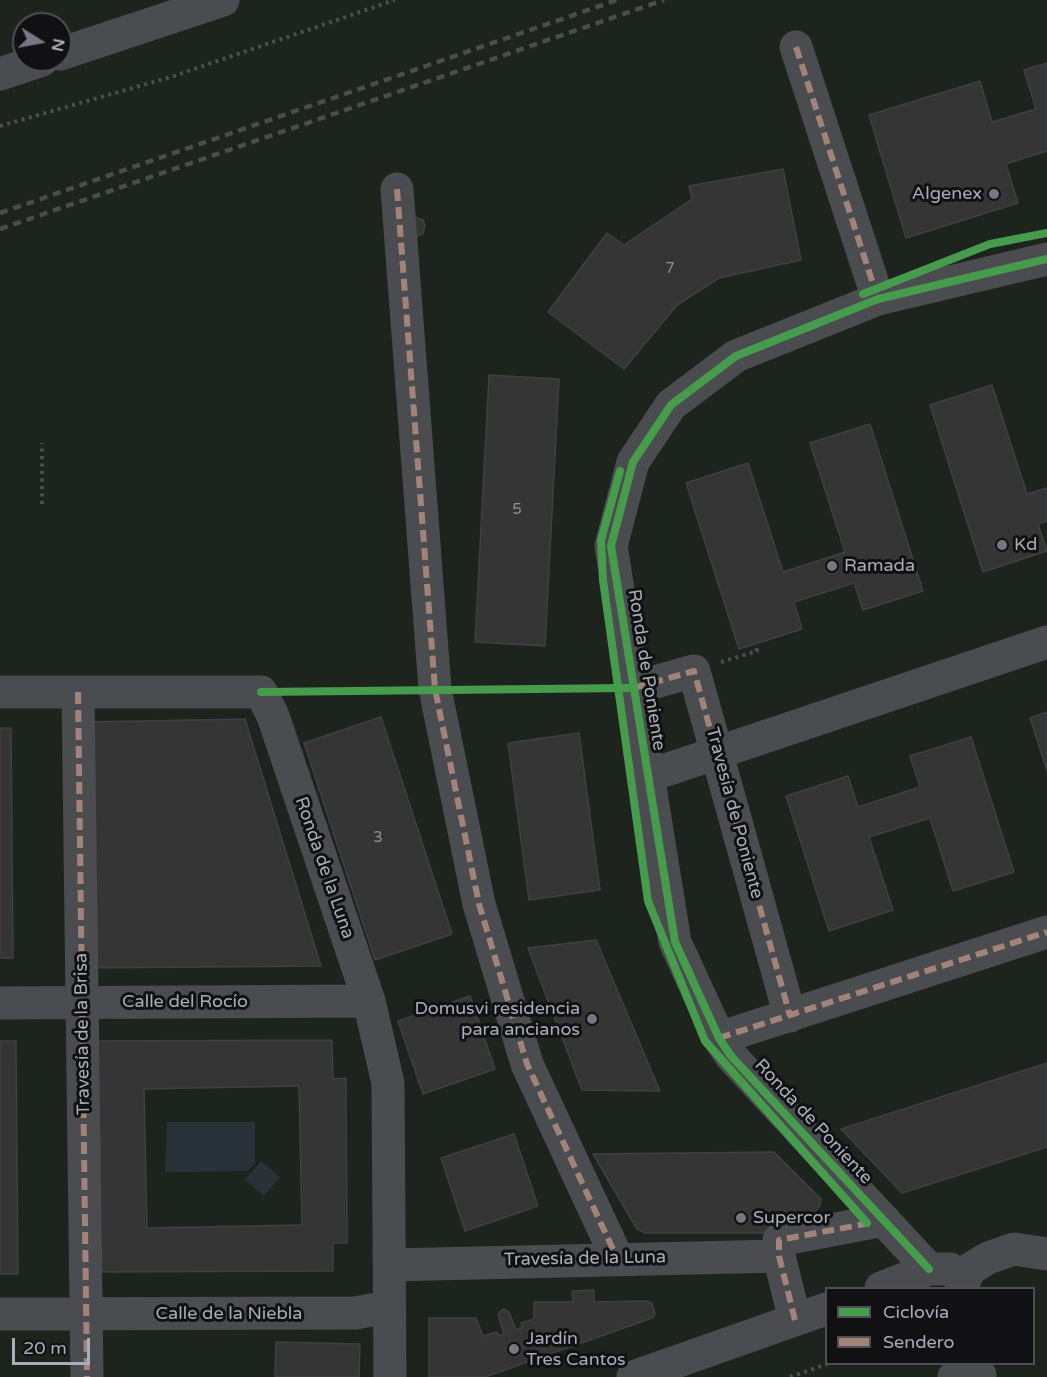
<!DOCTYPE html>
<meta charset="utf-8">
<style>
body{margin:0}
#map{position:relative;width:1047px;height:1377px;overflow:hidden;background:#171717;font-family:"Varela Round",sans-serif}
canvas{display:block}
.legend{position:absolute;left:825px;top:1287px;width:210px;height:78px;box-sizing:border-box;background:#111113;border:2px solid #4d4f55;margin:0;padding:8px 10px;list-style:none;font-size:18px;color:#a8adb8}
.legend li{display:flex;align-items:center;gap:12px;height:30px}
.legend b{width:30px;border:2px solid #4d4f55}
.north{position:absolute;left:12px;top:12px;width:60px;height:60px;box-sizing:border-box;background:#111113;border:2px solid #4d4f55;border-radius:50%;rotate:101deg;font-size:16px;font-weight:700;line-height:24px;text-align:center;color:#a8adb8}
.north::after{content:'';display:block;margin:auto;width:21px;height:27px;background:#757880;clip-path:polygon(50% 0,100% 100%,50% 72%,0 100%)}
.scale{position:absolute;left:12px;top:1338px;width:78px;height:27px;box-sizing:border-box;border:3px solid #a8adb8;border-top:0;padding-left:8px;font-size:18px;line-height:21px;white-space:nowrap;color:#a8adb8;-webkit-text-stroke:4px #111113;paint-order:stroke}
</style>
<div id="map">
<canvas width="1047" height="1377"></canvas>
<ul class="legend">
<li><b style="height:8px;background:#469c4c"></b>Ciclovía</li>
<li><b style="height:8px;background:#a18479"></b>Sendero</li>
</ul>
<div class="north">N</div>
<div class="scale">20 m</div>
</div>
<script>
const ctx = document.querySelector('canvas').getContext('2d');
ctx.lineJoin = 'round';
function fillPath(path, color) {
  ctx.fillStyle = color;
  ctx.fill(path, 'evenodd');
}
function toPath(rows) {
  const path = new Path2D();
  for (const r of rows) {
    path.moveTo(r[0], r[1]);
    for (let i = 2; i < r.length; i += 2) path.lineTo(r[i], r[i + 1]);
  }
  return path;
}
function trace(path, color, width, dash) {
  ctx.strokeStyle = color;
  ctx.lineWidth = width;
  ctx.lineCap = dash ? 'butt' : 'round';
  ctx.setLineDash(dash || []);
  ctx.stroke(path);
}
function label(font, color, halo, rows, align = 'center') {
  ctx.font = font + ' "Varela Round",sans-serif';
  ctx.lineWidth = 6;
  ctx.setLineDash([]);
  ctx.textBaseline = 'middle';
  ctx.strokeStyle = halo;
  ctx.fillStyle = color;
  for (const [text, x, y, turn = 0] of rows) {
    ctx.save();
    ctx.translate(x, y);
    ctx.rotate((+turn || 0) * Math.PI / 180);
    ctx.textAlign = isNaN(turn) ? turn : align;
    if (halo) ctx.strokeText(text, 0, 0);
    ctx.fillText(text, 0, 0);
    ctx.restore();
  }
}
fillPath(toPath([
 [0,0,1047,0,1047,1377,0,1377],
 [24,24,60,24,60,60,24,60],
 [826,1288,1034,1288,1034,1364,826,1364]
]), '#1d241e');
fillPath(toPath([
 [167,1122,255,1122,255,1164,247,1171,165,1172],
 [261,1161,280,1177,264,1196,245,1180]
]), '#2a3239');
const building = toPath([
 [1047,63,1047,151,1006,164,1018,203,906,238,869,115,980,81,992,122,1036,109,1024,70,1047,63],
 [783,169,801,260,719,278,677,305,624,369,548,312,607,233,624,245,692,199,689,186,783,169],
 [413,216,423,220,425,226,423,233,414,238,413,216],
 [489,375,559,379,545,646,475,642,489,375],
 [992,385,1027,494,1047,488,1047,521,1038,524,1047,551,983,572,930,405,992,385],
 [870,424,923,591,863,610,854,583,794,602,802,629,739,649,686,483,748,463,783,572,845,552,810,443,870,424],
 [1047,712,1047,771,1030,718,1047,712],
 [381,717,452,934,375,960,304,743,381,717],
 [245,719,321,966,88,968,86,722,245,719],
 [0,728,11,728,13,958,0,958,0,728],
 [579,733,600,890,529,900,508,743,579,733],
 [971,737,1014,872,953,891,930,818,869,837,893,910,829,931,786,796,848,776,858,807,920,787,910,756,971,737],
 [596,940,660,1091,582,1090,528,948,596,940],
 [470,996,495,1069,423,1094,398,1021,470,996],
 [332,1040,333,1079,346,1078,347,1243,333,1243,333,1271,96,1272,95,1041,332,1040],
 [299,1086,302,1225,147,1228,144,1089,299,1086],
 [0,1041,16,1041,18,1274,0,1274,0,1041],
 [1047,1063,1047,1147,902,1193,841,1129,1047,1063],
 [514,1134,538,1206,465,1231,441,1158,514,1134],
 [774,1152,821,1199,820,1205,810,1219,773,1233,645,1233,637,1229,593,1154,774,1152],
 [594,1290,594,1302,646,1301,652,1303,655,1314,652,1318,485,1377,429,1377,429,1318,476,1318,483,1336,497,1332,499,1336,504,1334,498,1314,503,1309,509,1312,516,1330,522,1328,521,1323,534,1319,534,1302,573,1302,572,1291,594,1290],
 [276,1342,360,1344,359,1377,275,1377,276,1342]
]);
fillPath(building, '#353536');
trace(building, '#3f4043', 1.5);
trace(toPath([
 [0,126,171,77,395,0],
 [42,504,42,443],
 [721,662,757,651,755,644],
 [790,1377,827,1364]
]), '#4d4e52', 4, [3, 4.5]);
trace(toPath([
 [796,47,878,299],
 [60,54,223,0],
 [0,74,42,60],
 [397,189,435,689,479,904,527,1064,617,1258],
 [634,688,694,671,790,1016],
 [0,692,261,692,273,716,369,1001,388,1083,390,1377],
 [78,692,87,1377],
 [648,776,1047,642],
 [0,1003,369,1001],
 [719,1038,1047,932],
 [390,1265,779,1256],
 [929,1269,731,1056,719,1038,675,942,611,546,633,462,671,405,736,356,878,299,1047,259],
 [881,1288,929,1269,950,1269],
 [961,1288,970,1269,988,1258,1014,1249,1047,1254],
 [0,1314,355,1313,388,1307],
 [795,1320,779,1256,779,1240,884,1220],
 [633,1377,826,1309],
 [954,1377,980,1375]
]), '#4b4c50', 33);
trace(toPath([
 [0,213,617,0],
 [0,229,664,0]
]), '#4b4c4f', 4.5, [8, 6]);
trace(toPath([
 [796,47,876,293],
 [397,189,435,689,479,904,527,1064,617,1258],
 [634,688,694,671,790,1016],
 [78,692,87,1377],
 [719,1038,1047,932],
 [795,1320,779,1256,779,1240,870,1223]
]), '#a18479', 6, [12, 6]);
trace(toPath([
 [863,294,990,244,1047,233],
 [620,471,601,540,603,580,648,901,705,1041,867,1223],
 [261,692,627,688],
 [929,1269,731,1056,719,1038,675,942,611,546,633,462,671,405,736,356,878,299,1047,259]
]), '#469c4c', 8);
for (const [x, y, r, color] of [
 [994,194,6,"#757880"],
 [1002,545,6,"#757880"],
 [832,566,6,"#757880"],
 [592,1019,6,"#757880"],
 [741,1218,6,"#757880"],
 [514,1349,6,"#757880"]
]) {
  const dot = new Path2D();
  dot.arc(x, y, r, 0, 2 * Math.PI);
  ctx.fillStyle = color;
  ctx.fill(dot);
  trace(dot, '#111113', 2);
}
label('15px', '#8b8f98', null, [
 ["7",670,269],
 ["5",517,510],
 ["3",378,838]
]);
label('18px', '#a8adb8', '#111113', [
 ["Algenex",982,194,"right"],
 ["Kd",1014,545],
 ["Ramada",844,566],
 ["Domusvi residencia",580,1009,"right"],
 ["para ancianos",580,1030,"right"],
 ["Supercor",753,1218],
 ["Jardín",526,1339],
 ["Tres Cantos",526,1360]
], 'left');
label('18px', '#a8adb8', '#111113', [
 ["Ronda de Poniente",646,670,81],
 ["Travesía de Poniente",734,813,75],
 ["Ronda de la Luna",324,868,71],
 ["Calle del Rocío",185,1002],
 ["Travesía de la Brisa",83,1034,-91],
 ["Ronda de Poniente",813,1122,47],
 ["Travesía de la Luna",585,1259,-1],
 ["Calle de la Niebla",229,1314]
]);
</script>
